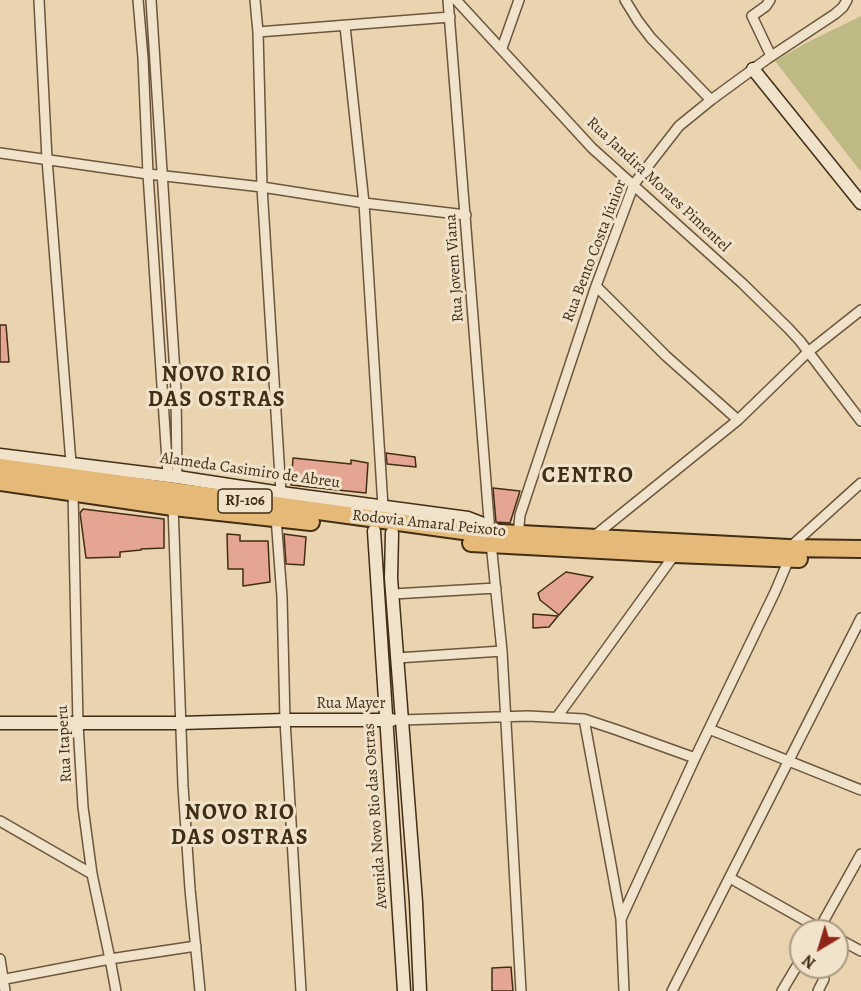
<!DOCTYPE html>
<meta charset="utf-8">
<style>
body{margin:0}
#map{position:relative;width:861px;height:991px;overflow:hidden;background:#ead3af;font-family:Alegreya,serif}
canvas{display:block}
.north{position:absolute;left:789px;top:919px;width:60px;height:60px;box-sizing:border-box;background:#f1e2cb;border:2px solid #ab9a82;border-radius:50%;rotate:218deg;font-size:16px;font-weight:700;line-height:24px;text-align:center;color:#422d15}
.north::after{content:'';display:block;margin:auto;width:21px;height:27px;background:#8f2418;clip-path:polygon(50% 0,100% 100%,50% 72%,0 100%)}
</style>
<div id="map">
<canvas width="861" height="991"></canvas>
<div class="north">N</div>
</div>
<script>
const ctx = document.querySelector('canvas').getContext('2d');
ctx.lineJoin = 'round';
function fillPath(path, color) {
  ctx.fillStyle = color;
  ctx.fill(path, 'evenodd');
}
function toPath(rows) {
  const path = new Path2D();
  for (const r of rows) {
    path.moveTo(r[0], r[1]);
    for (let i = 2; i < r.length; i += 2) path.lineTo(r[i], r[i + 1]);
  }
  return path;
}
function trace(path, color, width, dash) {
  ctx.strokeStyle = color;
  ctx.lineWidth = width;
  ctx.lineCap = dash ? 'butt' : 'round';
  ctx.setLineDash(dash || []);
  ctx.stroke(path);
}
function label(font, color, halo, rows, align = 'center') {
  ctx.font = font + ' Alegreya,serif';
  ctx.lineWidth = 6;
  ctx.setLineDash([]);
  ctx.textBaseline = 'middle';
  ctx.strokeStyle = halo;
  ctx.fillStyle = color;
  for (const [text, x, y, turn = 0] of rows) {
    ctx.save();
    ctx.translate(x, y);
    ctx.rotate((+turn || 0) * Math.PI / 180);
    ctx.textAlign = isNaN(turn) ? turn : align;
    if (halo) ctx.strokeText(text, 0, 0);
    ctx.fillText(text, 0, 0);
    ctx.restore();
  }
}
fillPath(toPath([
 [861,16,861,172,775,61,806,43]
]), '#bfba85');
const building = toPath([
 [0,325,6,325,9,362,0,362,0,325],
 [386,453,415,457,416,467,387,464,386,453],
 [293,458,351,464,351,460,368,463,366,493,291,485,293,458],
 [493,488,520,491,510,523,496,522,493,488],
 [83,509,164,519,164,548,141,549,141,550,120,552,120,557,86,558,80,513,83,509],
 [227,534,240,535,240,541,268,541,270,582,243,586,243,569,228,569,227,534],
 [284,534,306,537,304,565,286,564,284,534],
 [566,572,593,577,559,615,540,600,538,593,566,572],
 [533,614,558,616,549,627,533,628,533,614],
 [511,967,513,991,492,991,492,968,511,967]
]);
fillPath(building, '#e4a692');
trace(building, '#422d15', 1.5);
const street = toPath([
 [39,0,47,159,71,463],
 [138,0,143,58,148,174,168,476],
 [151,0,176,389,177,477],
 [255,0,258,32,262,187,281,493],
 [448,0,490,533,502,651,521,991],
 [456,0,592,148,742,283,788,328,800,341,861,421],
 [625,0,638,21,651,38,711,100],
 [770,0,766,6,752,16,771,56],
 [345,26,364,203,383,507],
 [258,32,450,17],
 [502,48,519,0],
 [0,153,148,174,262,187,364,203,466,215],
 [596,286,666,356,738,420],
 [73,492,78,724,83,807,92,874,110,959,116,991],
 [173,505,183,786,190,889,200,991],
 [276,517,282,597,285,720,301,991],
 [521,535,519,525,520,515,596,286,634,184,679,126,711,100,767,59,835,14,843,7,847,0],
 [593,537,738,420,808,352,861,310],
 [393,594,496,588],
 [397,658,502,651],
 [557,717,675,554],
 [584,719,621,919,624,991],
 [401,720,528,716,584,719,617,730,695,758],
 [709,729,861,790],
 [0,821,92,874],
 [730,878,824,931],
 [621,919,695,758,775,592,789,559,789,548,861,483],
 [818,931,861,854],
 [837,938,861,951],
 [0,959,5,991],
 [0,980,110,959,196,946],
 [672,991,861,618],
 [782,991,801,959],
 [818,991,824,979]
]);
const secondary = toPath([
 [753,69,861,203],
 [0,455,177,477,281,493,468,518,481,523,490,533],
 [374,531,404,991],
 [392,533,391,578,416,902,420,991],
 [0,723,180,723,285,720,392,720]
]);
const highway = toPath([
 [0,467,463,531,789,548,861,549],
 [0,482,173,507,311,522],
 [471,543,675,554,799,559]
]);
trace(street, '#6c563c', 12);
trace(secondary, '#422d15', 15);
trace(highway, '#422d15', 20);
trace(street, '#f1e2cb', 9);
trace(secondary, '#f1e2cb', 12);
trace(highway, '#e5ba78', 16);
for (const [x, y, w] of [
 [245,501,54]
]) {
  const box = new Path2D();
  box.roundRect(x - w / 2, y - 12, w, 24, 4.5);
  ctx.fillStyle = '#f1e2cb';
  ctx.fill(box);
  trace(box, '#422d15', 1.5);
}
label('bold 15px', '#422d15', null, [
 ["RJ-106",245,501]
]);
label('16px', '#422d15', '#f1e2cb', [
 ["Rua Jandira Moraes Pimentel",658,185,43],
 ["Rua Bento Costa Júnior",595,251,-69],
 ["Rua Jovem Viana",455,268,-94],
 ["Alameda Casimiro de Abreu",250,471,8],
 ["Rodovia Amaral Peixoto",429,524,6],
 ["Rua Mayer",351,704],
 ["Rua Itaperu",65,744,-93],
 ["Avenida Novo Rio das Ostras",376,816,-94]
]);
ctx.letterSpacing = '1.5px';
label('bold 22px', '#422d15', '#f1e2cb', [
 ["NOVO RIO",217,376],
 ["DAS OSTRAS",217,401],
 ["CENTRO",588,477],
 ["NOVO RIO",240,814],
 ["DAS OSTRAS",240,839]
]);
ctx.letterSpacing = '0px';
</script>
